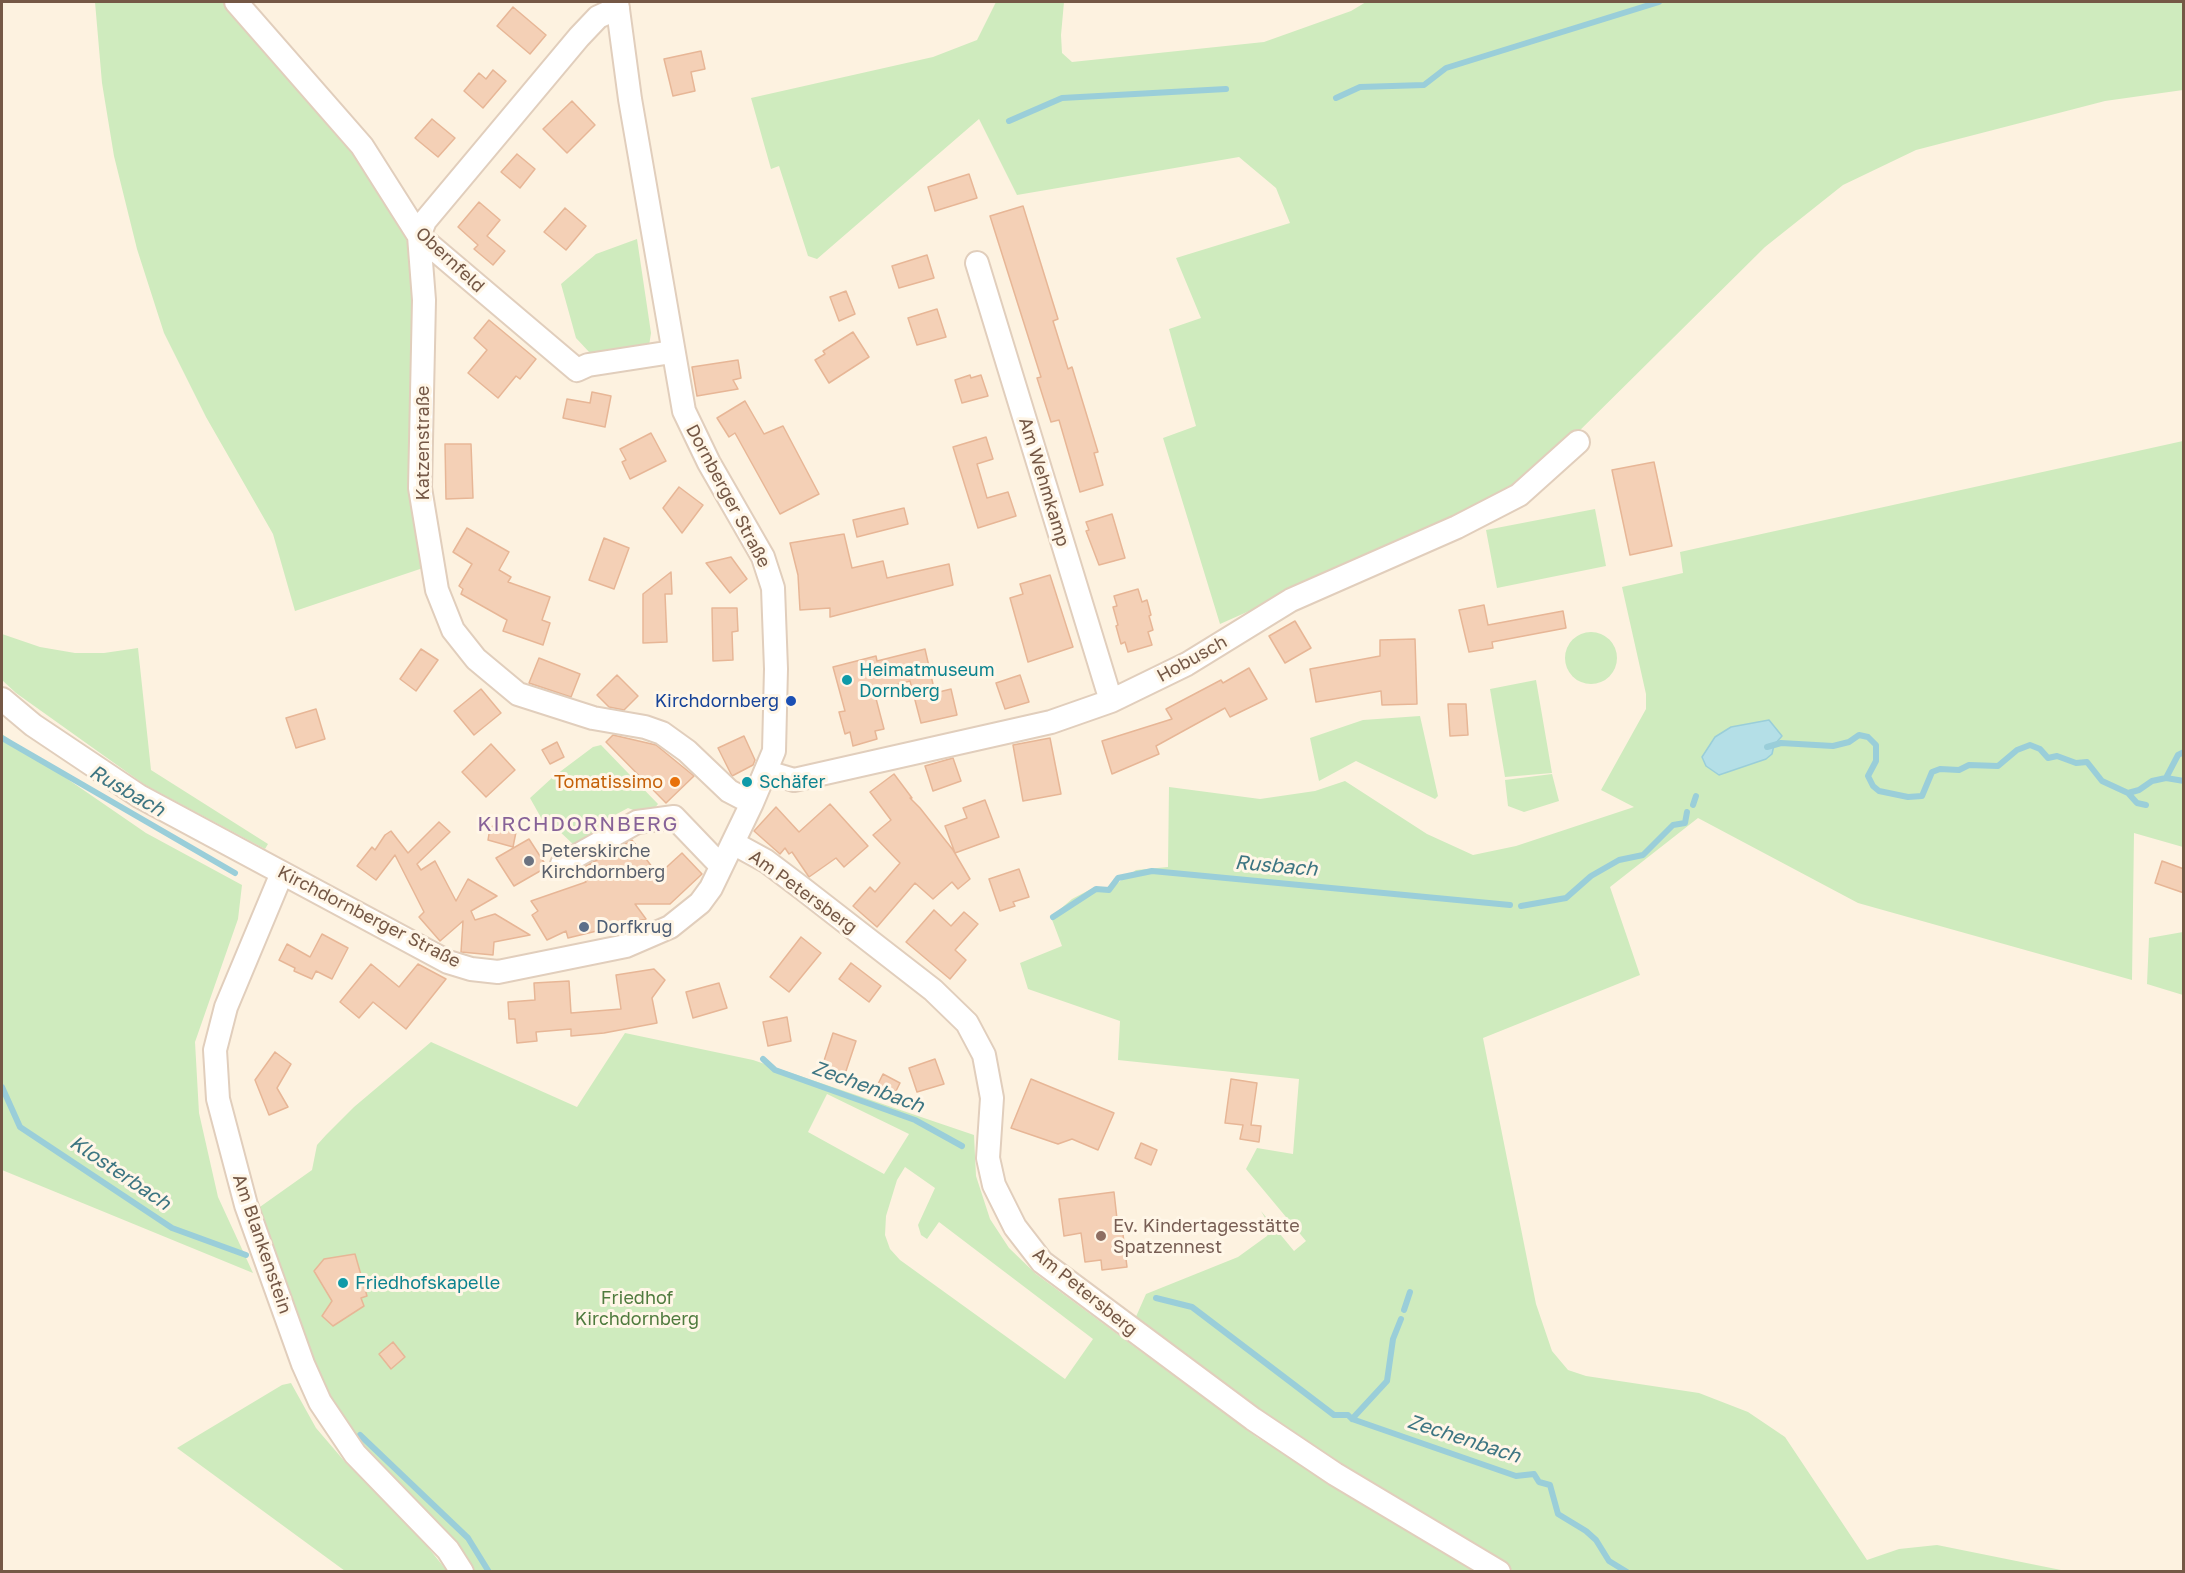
<!DOCTYPE html>
<meta charset="utf-8">
<style>
body{margin:0}
#map{position:relative;width:2185px;height:1573px;overflow:hidden;background:#fdf2e0;font-family:"Golos Text",sans-serif}
canvas{display:block}
.frame{position:absolute;inset:0;border:3px solid #755846;pointer-events:none}
</style>
<div id="map">
<canvas width="2185" height="1573"></canvas>
<div class="frame"></div>
</div>
<script>
const ctx = document.querySelector('canvas').getContext('2d');
ctx.lineJoin = 'round';
function fillPath(path, color) {
  ctx.fillStyle = color;
  ctx.fill(path, 'evenodd');
}
function toPath(rows) {
  const path = new Path2D();
  for (const r of rows) {
    if (r.length === 3) {
      path.moveTo(r[0] + r[2], r[1]);
      path.arc(r[0], r[1], r[2], 0, 2 * Math.PI);
      continue;
    }
    path.moveTo(r[0], r[1]);
    for (let i = 2; i < r.length; i += 2) path.lineTo(r[i], r[i + 1]);
  }
  return path;
}
function trace(path, color, width, dash) {
  ctx.strokeStyle = color;
  ctx.lineWidth = width;
  ctx.lineCap = dash ? 'butt' : 'round';
  ctx.setLineDash(dash || []);
  ctx.stroke(path);
}
function label(font, color, halo, rows, align = 'center') {
  ctx.font = font + ' "Golos Text",sans-serif';
  ctx.lineWidth = 6;
  ctx.setLineDash([]);
  ctx.textBaseline = 'middle';
  ctx.strokeStyle = halo;
  ctx.fillStyle = color;
  for (const [text, x, y, turn = 0] of rows) {
    ctx.save();
    ctx.translate(x, y);
    ctx.rotate((+turn || 0) * Math.PI / 180);
    ctx.textAlign = isNaN(turn) ? turn : align;
    if (halo) ctx.strokeText(text, 0, 0);
    ctx.fillText(text, 0, 0);
    ctx.restore();
  }
}
fillPath(toPath([
 [95,2,225,2,347,137,405,233,412,262,423,568,295,611,273,534,206,417,164,333,137,249,114,156,102,83],
 [996,2,1064,2,1061,35,1062,53,1072,62,1264,42,1351,11,1366,2,2183,2,2183,90,2105,101,1916,150,1843,185,1765,247,1563,447,1517,487,1389,549,1220,624,1163,438,1196,426,1169,329,1201,318,1176,258,1290,223,1276,188,1239,157,1017,195,979,119,817,259,808,256,779,166,771,169,751,98,933,57,977,40],
 [637,239,651,333,649,346,590,353,576,338,561,284,596,254],
 [2183,441,2183,847,2134,833,2132,980,1858,903,1698,818,1610,887,1640,975,1483,1038,1536,1304,1552,1351,1568,1370,1586,1376,1699,1393,1748,1412,1785,1437,1867,1560,1899,1549,1937,1545,2066,1571,1514,1571,1250,1408,1135,1319,1146,1294,1238,1257,1267,1236,1271,1228,1261,1211,1294,1251,1306,1241,1246,1169,1257,1148,1293,1154,1299,1079,1118,1060,1120,1021,1028,989,1020,963,1062,946,1051,917,1072,899,1093,888,1106,891,1136,870,1168,867,1169,787,1260,799,1315,791,1345,781,1427,834,1473,855,1516,846,1634,807,1601,790,1646,709,1646,694,1622,587,1683,573,1680,552],
 [1595,509,1606,566,1497,588,1486,530],
 [1591,658,26],
 [2,634,40,647,75,653,104,653,138,648,151,770,268,844,265,849,145,785,16,693,2,680],
 [1536,680,1552,773,1505,777,1490,689],
 [1420,716,1438,796,1435,799,1356,761,1319,781,1310,738,1363,720],
 [2,734,146,833,242,885,238,919,195,1042,199,1113,218,1197,253,1273,2,1170],
 [601,745,658,804,653,810,641,813,628,808,600,823,599,833,575,846,556,828,549,832,530,798,553,777,593,747],
 [1552,774,1559,801,1524,812,1508,806,1505,780],
 [2183,932,2183,995,2147,984,2149,938],
 [625,1033,753,1060,974,1135,976,1176,990,1219,1009,1248,1036,1274,1258,1438,1478,1571,471,1571,366,1452,319,1384,257,1209,312,1170,317,1145,326,1135,354,1107,431,1042,577,1107],
 [827,1094,909,1134,884,1174,808,1132],
 [905,1167,935,1188,918,1225,921,1235,927,1239,939,1222,1093,1339,1065,1379,900,1260,890,1249,885,1235,886,1216,897,1180],
 [291,1383,316,1428,346,1463,419,1536,447,1571,345,1571,177,1448,282,1385]
]), '#cfebbe');
const water = toPath([
 [1769,720,1782,736,1774,745,1772,754,1766,759,1719,775,1706,766,1702,757,1715,737,1731,727,1769,720]
]);
fillPath(water, '#b4dfe7');
trace(water, '#9aced9', 1.5);
trace(toPath([
 [1336,98,1360,87,1424,85,1446,68,1659,2],
 [1009,121,1062,98,1226,89],
 [2,738,235,873],
 [1767,747,1781,743,1833,746,1849,742,1859,735,1868,737,1876,745,1876,761,1868,776,1873,786,1879,791,1908,797,1922,796,1932,772,1940,769,1959,770,1969,765,1998,766,2017,750,2030,745,2040,749,2048,758,2057,756,2076,763,2087,762,2102,781,2128,793,2139,790,2152,781,2166,778,2184,781],
 [2166,778,2178,755,2184,752],
 [2128,793,2137,803,2146,805],
 [1693,805,1696,796],
 [1521,906,1566,898,1591,876,1619,860,1643,855,1673,825,1685,823,1687,812],
 [1053,917,1096,889,1109,890,1118,878,1152,871,1510,905],
 [763,1059,775,1070,915,1120,962,1146],
 [2,1087,20,1127,172,1228,246,1255],
 [1156,1298,1192,1307,1334,1415,1348,1415,1352,1419,1516,1476,1534,1474,1539,1482,1550,1485,1558,1514,1586,1531,1596,1540,1609,1561,1627,1572],
 [1404,1310,1410,1292],
 [1352,1419,1387,1381,1393,1339,1401,1319],
 [360,1435,468,1538,489,1572]
]), '#9aced9', 6);
const building = toPath([
 [513,7,546,35,530,54,497,26,513,7],
 [701,51,705,69,691,72,695,91,673,96,664,59,701,51],
 [493,70,506,81,483,108,464,91,479,73,486,79,493,70],
 [572,101,595,125,567,153,543,129,572,101],
 [432,119,455,138,438,157,415,138,432,119],
 [517,154,535,169,520,188,501,172,517,154],
 [969,174,977,198,935,211,928,187,969,174],
 [479,202,500,220,487,236,505,251,493,265,474,249,478,245,458,227,479,202],
 [1023,206,1058,319,1053,321,1068,369,1072,367,1098,452,1094,453,1103,485,1080,492,1059,420,1051,422,1037,378,1041,377,990,216,1023,206],
 [565,208,586,226,566,250,544,232,565,208],
 [927,255,934,278,899,288,892,266,927,255],
 [846,291,855,314,839,321,830,297,846,291],
 [937,309,946,337,917,345,908,318,937,309],
 [489,320,536,359,520,379,516,376,498,398,468,373,487,350,474,338,489,320],
 [853,332,869,357,829,383,815,360,825,354,823,351,853,332],
 [738,360,741,378,733,380,738,389,697,396,692,367,738,360],
 [970,375,971,378,981,375,988,396,962,403,955,380,970,375],
 [592,392,611,396,605,427,563,418,567,399,590,403,592,392],
 [745,401,764,434,783,426,819,494,780,514,735,433,729,437,717,418,745,401],
 [651,433,666,461,630,479,622,462,626,460,620,449,651,433],
 [986,437,993,459,977,464,987,498,1008,492,1016,516,978,528,953,447,986,437],
 [445,444,471,444,473,498,446,499,445,444],
 [1654,462,1672,546,1630,555,1612,470,1654,462],
 [679,487,703,505,682,533,663,508,679,487],
 [904,508,908,524,857,537,853,520,904,508],
 [1112,514,1125,558,1099,565,1086,531,1089,530,1086,522,1112,514],
 [467,528,509,552,499,570,511,577,508,582,550,597,542,620,550,623,543,645,503,631,507,620,461,594,463,589,459,586,472,564,453,552,467,528],
 [844,534,852,568,883,561,887,578,949,564,953,585,830,617,830,608,800,610,798,575,790,543,844,534],
 [604,538,629,548,614,589,589,580,604,538],
 [731,557,747,579,730,593,706,563,731,557],
 [671,572,672,594,665,594,667,642,643,643,643,594,671,572],
 [1050,575,1073,647,1028,662,1010,598,1023,594,1020,584,1050,575],
 [1138,589,1142,602,1147,600,1151,615,1149,616,1153,630,1148,632,1152,645,1128,652,1125,642,1121,644,1116,626,1118,625,1113,607,1117,606,1114,596,1138,589],
 [1484,605,1488,625,1563,611,1566,628,1492,642,1493,648,1469,652,1459,610,1484,605],
 [712,608,737,608,738,631,732,632,733,660,713,661,712,608],
 [1295,621,1311,648,1285,663,1269,636,1295,621],
 [1415,639,1417,704,1382,705,1381,691,1316,702,1310,669,1380,656,1380,640,1415,639],
 [421,649,438,660,416,691,400,679,421,649],
 [925,649,935,693,951,689,957,715,921,723,910,681,874,691,884,729,875,731,877,739,853,746,850,732,845,734,839,712,845,711,833,667,876,656,877,661,925,649],
 [539,658,580,674,571,697,529,683,539,658],
 [1249,668,1267,699,1230,717,1225,708,1156,746,1159,754,1112,774,1102,741,1172,719,1166,709,1221,680,1223,683,1249,668],
 [617,675,638,696,624,710,609,707,597,695,617,675],
 [1020,675,1029,702,1005,709,996,683,1020,675],
 [481,689,501,713,474,735,454,711,481,689],
 [1448,704,1466,704,1468,735,1450,736,1448,704],
 [316,709,325,739,296,748,286,718,316,709],
 [613,735,656,745,694,776,666,803,606,742,613,735],
 [744,736,755,760,753,765,732,776,718,748,744,736],
 [1050,738,1061,794,1023,801,1013,745,1050,738],
 [557,742,564,757,550,764,542,750,557,742],
 [491,744,515,770,486,797,462,772,491,744],
 [953,758,961,781,933,791,925,766,953,758],
 [894,774,912,798,910,798,920,808,953,850,970,879,958,889,952,882,933,899,915,883,877,927,853,906,870,887,875,892,900,863,873,835,891,820,870,792,894,774],
 [985,800,999,837,955,853,945,826,967,818,963,808,985,800],
 [830,804,868,846,844,867,836,858,809,877,792,852,789,854,785,848,780,854,754,831,776,807,799,832,830,804],
 [504,819,518,822,513,847,488,840,490,828,504,819],
 [439,822,450,832,417,864,421,870,435,861,456,901,468,879,497,896,471,911,475,920,495,914,530,935,494,942,493,955,461,952,463,921,440,941,419,917,424,912,395,855,376,880,357,866,372,847,375,850,385,835,391,831,408,853,439,822],
 [529,839,547,867,514,886,496,858,529,839],
 [632,840,658,875,682,853,702,874,670,904,635,904,646,919,568,938,566,931,547,940,532,915,538,911,531,901,586,882,579,870,632,840],
 [2162,861,2184,869,2184,893,2155,883,2162,861],
 [1019,869,1029,897,1013,902,1015,906,1000,911,989,879,1019,869],
 [934,910,951,926,964,912,978,924,955,950,966,960,950,979,906,942,934,910],
 [322,934,348,948,332,979,316,971,312,979,294,971,295,968,279,960,287,944,310,957,322,934],
 [801,937,821,953,789,992,770,977,801,937],
 [851,963,881,986,869,1002,839,979,851,963],
 [371,964,399,987,418,964,446,979,406,1029,373,1002,359,1018,340,1002,371,964],
 [654,969,665,980,652,998,657,1023,604,1033,571,1036,571,1029,536,1032,537,1041,517,1043,515,1019,509,1019,508,1002,535,1000,534,983,569,981,571,1013,621,1009,616,975,654,969],
 [719,983,727,1008,693,1018,686,992,719,983],
 [787,1017,791,1041,768,1046,763,1022,787,1017],
 [833,1033,856,1041,845,1074,822,1067,833,1033],
 [275,1052,291,1064,277,1088,288,1107,269,1115,255,1080,275,1052],
 [935,1059,944,1084,917,1092,909,1068,935,1059],
 [883,1074,900,1083,891,1101,874,1092,883,1074],
 [1031,1079,1114,1113,1098,1150,1072,1139,1058,1144,1011,1128,1031,1079],
 [1231,1079,1257,1083,1251,1125,1261,1126,1259,1142,1240,1139,1243,1125,1225,1123,1231,1079],
 [1141,1143,1157,1150,1151,1165,1135,1158,1141,1143],
 [1114,1192,1117,1219,1121,1218,1127,1267,1102,1270,1101,1260,1085,1262,1081,1233,1064,1236,1059,1199,1114,1192],
 [355,1254,367,1296,361,1298,364,1306,333,1326,322,1316,332,1301,314,1271,324,1259,355,1254],
 [393,1342,405,1357,391,1369,379,1354,393,1342]
]);
fillPath(building, '#f4d0b6');
trace(building, '#e7b696', 1.5);
const minor = toPath([
 [236,2,362,146,419,236,577,370,588,365,672,352],
 [618,8,598,17,579,37,425,221,419,236,424,300,420,488,437,590,453,630,476,659,518,694,593,718,645,727,662,733,687,751,729,791,752,803],
 [977,263,1111,701],
 [2,699,33,725,139,796,448,962,471,969,498,972,626,946,670,927,700,903,711,888,752,803,774,751,776,669,773,588,763,557,709,463,684,411,630,99,617,2],
 [767,772,794,780,1051,722,1111,701,1187,664,1291,600,1457,527,1519,495,1578,442],
 [733,843,766,861,803,889,933,990,967,1023,984,1055,992,1098,988,1158,994,1185,1015,1227,1042,1262,1253,1419,1335,1474,1499,1572],
 [562,864,637,822,674,817,721,866],
 [282,873,226,1007,215,1050,218,1099,246,1205,303,1364,320,1402,355,1454,448,1550,462,1572]
]);
trace(minor, '#e1cebc', 26);
trace(minor, '#fff', 22);
for (const [x, y, r, color] of [
 [847,680,6,"#0f9aa8"],
 [791,701,6,"#1a4fb4"],
 [675,782,6,"#e8710a"],
 [747,782,6,"#0f9aa8"],
 [529,861,6,"#6b7280"],
 [584,927,6,"#5c6f8a"],
 [1101,1236,6,"#8d6e63"],
 [343,1283,6,"#0f9aa8"]
]) {
  const dot = new Path2D();
  dot.arc(x, y, r, 0, 2 * Math.PI);
  ctx.fillStyle = color;
  ctx.fill(dot);
  trace(dot, '#fff6e7', 2);
}
label('18px', '#755846', '#fff6e7', [
 ["Obernfeld",450,260,43],
 ["Katzenstraße",423,443,-90],
 ["Am Wehmkamp",1044,482,73],
 ["Dornberger Straße",728,496,62],
 ["Hobusch",1192,659,-29],
 ["Am Petersberg",803,892,36],
 ["Kirchdornberger Straße",369,917,27],
 ["Am Blankenstein",262,1244,71],
 ["Am Petersberg",1085,1292,39]
]);
label('18px', '#0d838f', '#fff6e7', [
 ["Heimatmuseum",859,670],
 ["Dornberg",859,691],
 ["Schäfer",759,782],
 ["Friedhofskapelle",355,1283]
], 'left');
label('18px', '#164399', '#fff6e7', [
 ["Kirchdornberg",779,701]
], 'right');
label('18px', '#c56008', '#fff6e7', [
 ["Tomatissimo",663,782]
], 'right');
label('18px', '#5b616d', '#fff6e7', [
 ["Peterskirche",541,851],
 ["Kirchdornberg",541,872]
], 'left');
label('18px', '#4e5e75', '#fff6e7', [
 ["Dorfkrug",596,927]
], 'left');
label('18px', '#785e54', '#fff6e7', [
 ["Ev. Kindertagesstätte",1113,1226],
 ["Spatzennest",1113,1247]
], 'left');
label('18px', '#4f7b3e', '#fff6e7', [
 ["Friedhof",637,1298],
 ["Kirchdornberg",637,1319]
]);
label('italic 20px', '#3d7582', '#fff6e7', [
 ["Rusbach",127,791,30],
 ["Rusbach",1276,866,5],
 ["Zechenbach",868,1087,20],
 ["Klosterbach",120,1173,34],
 ["Zechenbach",1464,1439,18]
]);
ctx.letterSpacing = '1.5px';
label('21px', '#876298', '#fff6e7', [
 ["KIRCHDORNBERG",578,824]
]);
ctx.letterSpacing = '0px';
</script>
